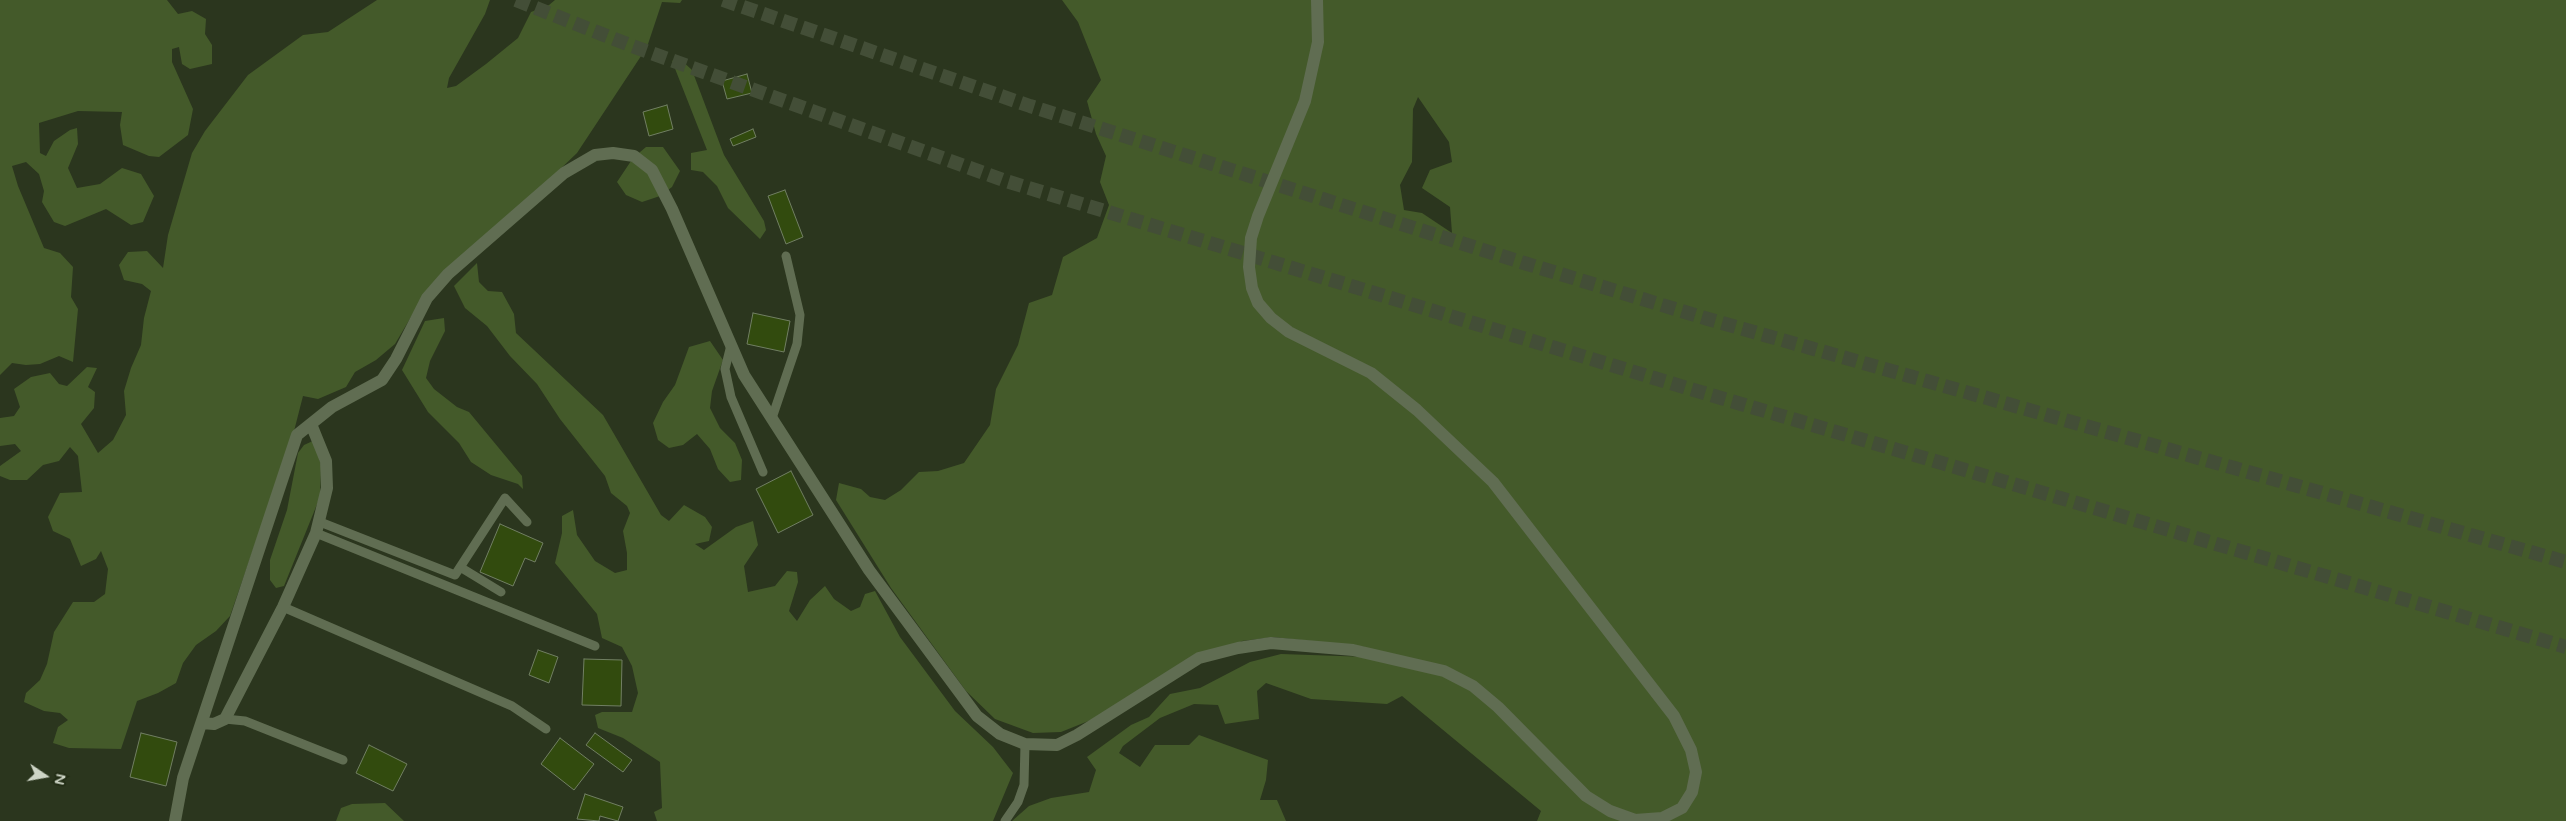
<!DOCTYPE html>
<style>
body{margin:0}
#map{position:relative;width:2566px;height:821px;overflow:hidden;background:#2b361e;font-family:"Varela Round",sans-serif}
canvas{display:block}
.north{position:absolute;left:20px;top:751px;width:50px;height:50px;-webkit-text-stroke:4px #212c14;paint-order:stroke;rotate:102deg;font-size:14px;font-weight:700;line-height:20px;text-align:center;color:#ced5c6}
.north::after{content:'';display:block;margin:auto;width:18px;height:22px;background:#ced5c6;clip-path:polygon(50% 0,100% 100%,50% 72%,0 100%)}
</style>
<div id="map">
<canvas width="2566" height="821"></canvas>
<div class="north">N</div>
</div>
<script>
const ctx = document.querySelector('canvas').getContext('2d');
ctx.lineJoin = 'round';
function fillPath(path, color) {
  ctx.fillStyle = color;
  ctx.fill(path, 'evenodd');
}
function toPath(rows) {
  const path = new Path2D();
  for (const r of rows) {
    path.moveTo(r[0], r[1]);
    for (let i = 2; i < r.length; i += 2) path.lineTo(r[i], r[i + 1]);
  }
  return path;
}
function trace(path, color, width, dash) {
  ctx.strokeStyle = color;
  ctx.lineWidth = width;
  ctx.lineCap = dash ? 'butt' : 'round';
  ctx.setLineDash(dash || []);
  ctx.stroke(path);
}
fillPath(toPath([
 [0,0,167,0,178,14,192,11,206,19,205,34,212,45,212,64,190,69,182,64,179,47,172,49,172,62,193,109,188,135,159,157,149,156,123,145,120,125,122,112,78,111,39,123,40,153,46,156,54,141,70,130,77,128,78,144,68,168,77,188,100,184,122,168,141,174,154,196,143,222,131,225,106,209,65,226,54,222,42,202,44,191,39,174,26,162,12,166,18,186,44,248,60,253,73,267,71,297,78,309,73,362,59,356,40,364,26,365,12,363,0,375],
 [377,0,490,0,485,14,449,78,447,88,456,86,486,64,518,38,531,12,549,5,555,0,682,0,680,3,662,2,647,47,577,153,418,305,395,344,376,360,355,372,346,387,318,399,303,396,293,435,230,616,216,631,196,645,183,663,176,683,158,693,137,701,121,749,69,748,53,743,58,727,68,720,60,713,44,711,24,702,26,693,40,680,47,664,54,632,73,602,94,602,105,594,108,569,101,551,96,559,81,566,70,539,53,531,48,517,60,493,82,492,78,456,70,447,59,461,43,465,27,480,10,480,0,476,0,466,21,451,15,444,0,446,0,418,14,416,20,407,14,389,31,377,50,373,59,384,67,386,87,367,97,368,88,387,95,392,94,408,81,424,98,453,113,440,126,415,124,391,131,368,141,345,144,318,151,291,142,284,124,280,119,265,128,252,147,251,163,268,168,235,192,153,205,131,248,75,303,35,328,32],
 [1062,0,2566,0,2566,821,1537,821,1541,811,1402,696,1387,704,1311,699,1266,683,1257,691,1259,719,1225,724,1218,705,1194,704,1160,718,1123,746,1119,753,1140,767,1155,745,1189,745,1199,735,1268,760,1266,780,1260,800,1277,800,1286,821,1012,821,1029,806,1051,798,1089,792,1096,770,1087,757,1131,725,1149,717,1170,694,1200,688,1250,662,1281,654,1369,657,1365,647,1273,637,1242,641,1096,718,1061,732,1033,733,995,719,966,691,891,588,836,500,839,483,861,489,870,497,885,500,901,490,919,472,938,471,964,463,990,425,996,389,1018,345,1029,303,1052,295,1063,257,1097,238,1109,205,1100,182,1106,156,1096,134,1087,101,1101,80,1078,22],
 [1418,97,1449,142,1452,162,1430,170,1422,188,1450,207,1452,233,1422,213,1404,210,1400,185,1412,162,1413,109],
 [678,57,692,70,724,155,764,221,766,230,760,239,728,208,717,186,703,172,691,170,691,153,707,150,672,61],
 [646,147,663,147,680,171,672,187,660,196,642,202,626,195,617,182,633,158],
 [477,263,479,282,488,291,502,292,514,314,516,333,603,415,661,515,669,521,684,505,705,517,712,527,709,541,695,544,704,550,736,527,753,521,758,545,744,566,748,592,775,586,787,571,797,572,798,582,789,611,797,621,810,600,825,586,834,599,851,611,860,607,865,594,875,591,900,637,955,711,993,747,1013,773,993,821,657,821,654,812,662,808,660,762,623,738,598,728,595,715,602,712,632,712,638,693,632,666,622,647,602,638,597,614,555,563,562,533,562,516,573,510,577,535,595,561,615,573,627,570,627,553,623,531,630,513,627,506,611,493,605,476,560,419,537,384,510,356,487,326,465,308,454,286],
 [444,318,445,331,430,361,426,378,434,389,457,407,469,412,522,476,523,489,518,484,491,475,471,462,459,443,428,412,402,370,425,321],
 [710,341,723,360,712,391,710,408,720,428,735,443,742,460,741,480,730,482,718,469,710,449,697,434,683,445,669,448,658,440,653,423,663,402,675,385,689,347],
 [315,440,321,466,320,497,284,586,276,588,270,580,270,560,287,510,298,453,304,445],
 [385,803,404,821,336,821,341,808,352,804]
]), '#445a2a');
const building = toPath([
 [747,74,752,93,727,99,722,81,747,74],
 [667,105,673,129,649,136,643,112,667,105],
 [753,129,756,137,733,146,730,139,753,129],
 [785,190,803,237,786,244,768,196,785,190],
 [753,313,790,321,784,352,747,344,753,313],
 [791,471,813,515,778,533,756,489,791,471],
 [500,524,543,543,535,562,525,558,513,586,480,572,500,524],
 [538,650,558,657,549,683,529,675,538,650],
 [584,659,622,660,621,706,582,705,584,659],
 [141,733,177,742,166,786,130,777,141,733],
 [595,733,632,760,623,772,586,745,595,733],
 [560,738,594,764,574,790,541,764,560,738],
 [369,745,407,764,393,791,356,773,369,745],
 [585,794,623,807,618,821,600,816,599,821,577,819,585,794]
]);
fillPath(building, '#324b0e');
trace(building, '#717f63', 1);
trace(toPath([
 [516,0,632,46,1006,181,1687,388,2566,647],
 [723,0,1030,106,1524,263,1708,319,2566,562]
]), '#434e37', 14, [14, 7]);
trace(toPath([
 [731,345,725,369,731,397,763,472],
 [772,418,797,344,800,315,786,256],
 [320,522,455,575,505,498,527,522],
 [316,533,595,646],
 [460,567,501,592],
 [283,607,512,706,546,729],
 [225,719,245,721,343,760],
 [1005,821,1018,802,1024,785,1025,744]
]), '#606d52', 9);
trace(toPath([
 [202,723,214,724,225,719,283,607,316,533,327,488,326,461,311,424],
 [175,821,183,778,297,435,332,407,382,380,396,359,427,298,448,274,564,173,595,155,613,153,634,156,652,170,672,209,744,375,869,570,977,716,1000,734,1025,744,1057,745,1077,735,1199,658,1238,648,1271,643,1353,650,1444,671,1473,686,1498,707,1586,796,1610,811,1635,820,1662,818,1682,808,1692,792,1696,772,1691,750,1674,716,1493,482,1417,410,1371,373,1289,332,1271,318,1258,303,1252,288,1249,267,1251,238,1258,216,1305,101,1318,42,1317,0]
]), '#606d52', 12);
</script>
